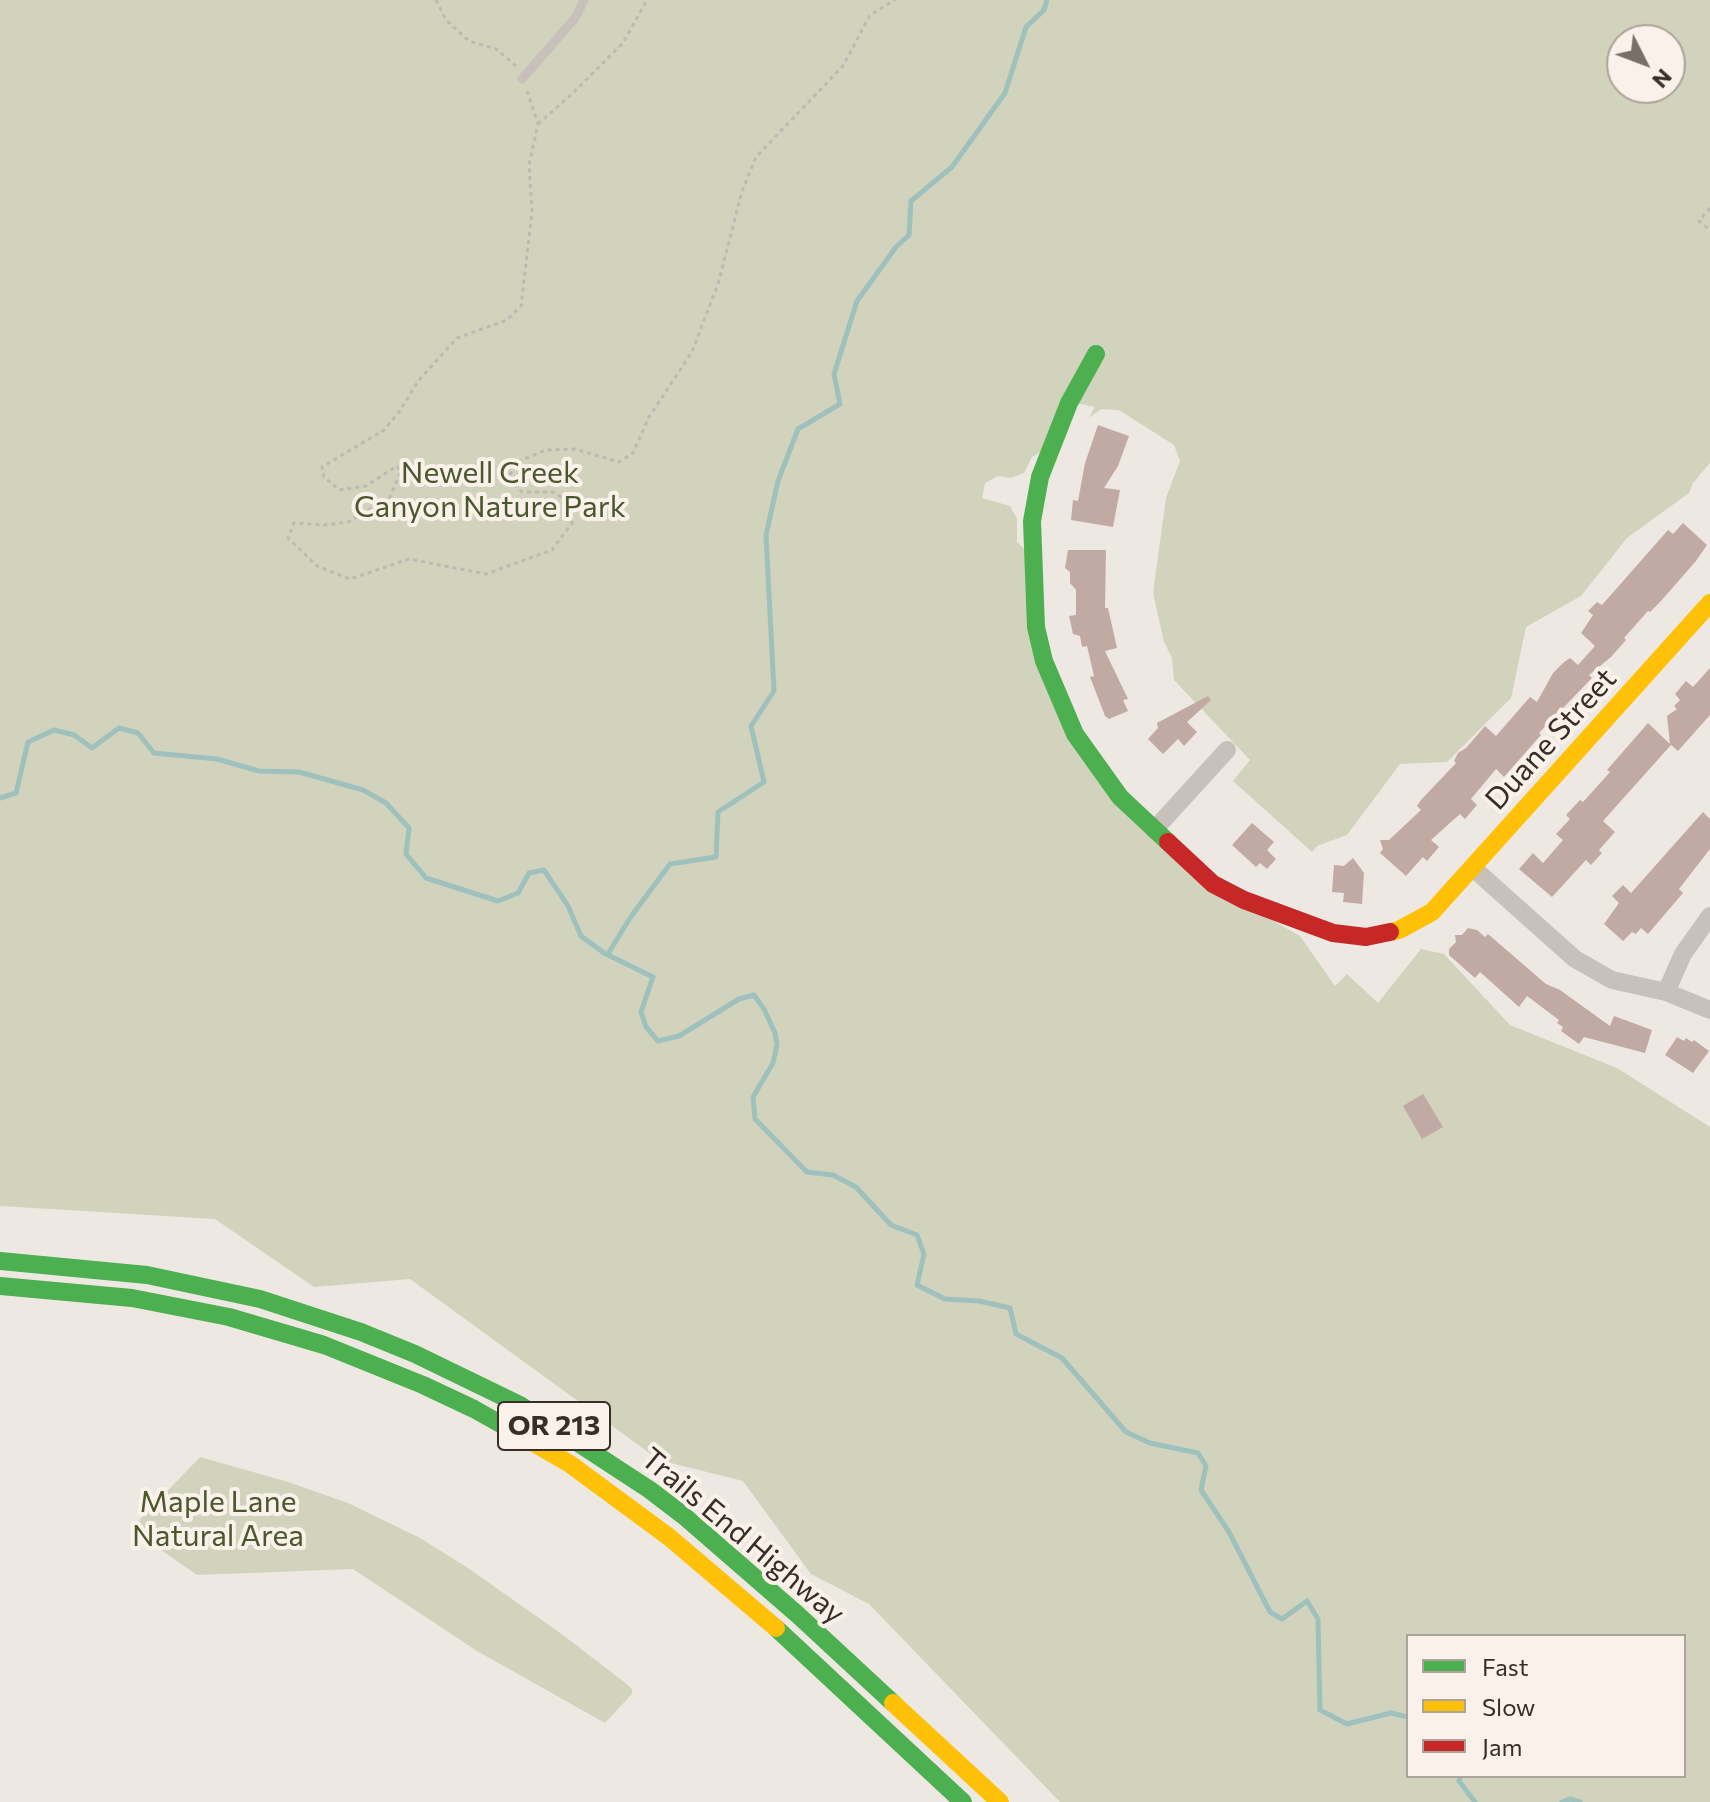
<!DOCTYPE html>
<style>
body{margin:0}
#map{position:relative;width:1710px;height:1802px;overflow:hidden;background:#eee8e3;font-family:Commissioner,sans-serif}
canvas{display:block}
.legend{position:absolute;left:1406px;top:1634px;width:280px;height:144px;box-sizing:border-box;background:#faf2ea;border:2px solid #aca39d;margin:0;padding:10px 14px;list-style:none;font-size:24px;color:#382d29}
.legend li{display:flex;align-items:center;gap:16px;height:40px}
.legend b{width:40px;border:2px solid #aca39d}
.north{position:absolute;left:1606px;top:24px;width:80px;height:80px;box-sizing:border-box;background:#faf2ea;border:2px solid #aca39d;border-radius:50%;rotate:132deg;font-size:22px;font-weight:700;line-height:32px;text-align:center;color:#382d29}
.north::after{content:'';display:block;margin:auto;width:28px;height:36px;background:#786e6a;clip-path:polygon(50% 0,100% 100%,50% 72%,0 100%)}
</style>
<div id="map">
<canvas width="1710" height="1802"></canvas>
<ul class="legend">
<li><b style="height:10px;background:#4caf50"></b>Fast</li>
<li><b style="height:10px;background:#ffc107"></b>Slow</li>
<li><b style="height:10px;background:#c62828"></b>Jam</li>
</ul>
<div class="north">N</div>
</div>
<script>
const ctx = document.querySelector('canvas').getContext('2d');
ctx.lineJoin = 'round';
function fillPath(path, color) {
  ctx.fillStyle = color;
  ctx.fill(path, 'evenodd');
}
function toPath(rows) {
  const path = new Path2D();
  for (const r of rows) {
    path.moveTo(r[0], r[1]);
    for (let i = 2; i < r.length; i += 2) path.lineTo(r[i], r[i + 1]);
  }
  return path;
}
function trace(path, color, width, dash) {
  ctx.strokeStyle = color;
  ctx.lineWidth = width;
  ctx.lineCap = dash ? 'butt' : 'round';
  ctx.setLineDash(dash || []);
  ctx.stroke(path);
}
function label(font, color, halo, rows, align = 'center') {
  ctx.font = font + ' Commissioner,sans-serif';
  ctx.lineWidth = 8;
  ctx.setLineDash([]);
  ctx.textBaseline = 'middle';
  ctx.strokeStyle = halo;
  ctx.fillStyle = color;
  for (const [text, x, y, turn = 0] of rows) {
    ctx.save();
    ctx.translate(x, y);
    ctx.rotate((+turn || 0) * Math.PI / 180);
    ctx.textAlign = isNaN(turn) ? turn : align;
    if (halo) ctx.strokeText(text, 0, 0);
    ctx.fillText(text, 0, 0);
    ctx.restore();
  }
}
fillPath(toPath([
 [0,0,1710,0,1710,463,1693,483,1689,493,1627,538,1581,596,1526,627,1511,698,1447,762,1400,764,1347,835,1317,846,1312,852,1233,781,1250,760,1174,680,1172,658,1164,642,1153,593,1166,498,1180,461,1174,445,1119,410,1101,409,1089,418,1095,407,1076,403,1052,446,1032,457,1024,473,1010,478,998,476,985,483,982,498,1010,506,1017,519,1017,542,1027,551,1063,721,1191,874,1300,936,1335,986,1347,974,1378,1003,1421,949,1444,954,1510,1025,1617,1068,1710,1127,1710,1802,1060,1802,869,1604,811,1574,743,1481,659,1460,410,1279,314,1287,215,1219,0,1206],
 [1622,40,1670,40,1670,88,1622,88],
 [1408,1636,1684,1636,1684,1776,1408,1776],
 [200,1457,285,1481,348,1503,420,1538,468,1568,563,1635,628,1685,632,1689,632,1694,605,1723,477,1651,353,1569,197,1575,131,1529]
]), '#d1d3bc');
trace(toPath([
 [0,798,16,793,28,742,54,730,74,735,92,748,119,728,138,733,154,753,217,759,259,771,299,772,363,790,386,803,409,828,406,854,426,878,498,901,518,893,529,873,544,870,568,906,581,936,604,953,653,977,641,1012,646,1027,658,1041,679,1036,739,999,754,995,764,1009,775,1033,777,1045,773,1063,753,1097,755,1119,807,1172,833,1175,856,1187,891,1225,917,1235,924,1254,917,1285,945,1299,979,1301,1010,1308,1016,1334,1062,1358,1126,1432,1150,1443,1198,1453,1206,1466,1201,1490,1229,1532,1270,1612,1282,1619,1307,1601,1318,1619,1320,1710,1347,1724,1391,1713,1408,1717],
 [608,954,630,918,670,864,716,857,718,812,764,782,751,726,774,691,766,535,778,481,798,429,840,404,834,374,857,301,896,247,909,235,911,201,952,167,1005,93,1026,27,1044,10,1047,0],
 [1460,1776,1459,1781,1475,1802],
 [1562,1802,1570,1799,1580,1802]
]), '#9ec1be', 5);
fillPath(toPath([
 [1098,425,1129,436,1118,466,1104,488,1120,490,1113,527,1071,520,1073,500,1078,501,1085,463],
 [1683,523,1707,545,1696,561,1661,601,1650,612,1648,611,1624,638,1626,640,1611,657,1589,675,1592,678,1539,733,1541,735,1504,777,1496,769,1471,799,1477,805,1465,819,1460,814,1431,840,1439,847,1427,861,1423,857,1406,876,1380,853,1383,849,1380,840,1389,840,1421,810,1417,806,1421,800,1456,763,1454,761,1458,753,1466,748,1485,726,1496,736,1530,697,1537,702,1553,673,1564,662,1570,658,1578,665,1595,646,1581,633,1593,615,1588,611,1597,602,1602,605,1668,530,1673,534],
 [1068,550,1106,550,1105,608,1108,608,1117,648,1105,651,1128,699,1123,700,1128,711,1109,719,1105,716,1090,677,1094,676,1087,646,1082,647,1080,636,1073,634,1069,616,1076,615,1076,590,1070,583,1070,572,1065,568],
 [1710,668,1710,715,1678,751,1670,744,1667,716,1677,709,1674,706,1680,700,1675,694,1686,681,1693,687],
 [1208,696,1211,700,1187,722,1197,732,1184,746,1178,739,1163,754,1148,739,1158,728,1157,723],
 [1648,723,1671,745,1603,821,1615,832,1599,850,1602,853,1591,865,1586,860,1552,897,1519,869,1533,853,1543,863,1563,840,1556,834,1570,819,1566,815,1580,800,1583,802,1610,772,1607,770],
 [1703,812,1710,819,1710,849,1679,889,1683,893,1648,934,1641,928,1636,934,1632,932,1623,941,1604,924,1619,903,1612,896,1623,885,1631,893],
 [1252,823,1274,842,1267,850,1276,859,1267,869,1260,863,1256,867,1232,845],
 [1353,858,1364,873,1362,904,1343,902,1344,893,1332,892,1334,865,1344,866],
 [1468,928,1477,930,1485,937,1488,934,1546,984,1560,990,1610,1026,1614,1016,1652,1030,1645,1053,1584,1037,1579,1044,1561,1031,1563,1027,1557,1023,1559,1020,1527,996,1519,1007,1480,972,1475,978,1449,955,1449,949,1456,942,1455,935,1462,935],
 [1677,1037,1684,1041,1686,1038,1692,1042,1694,1040,1709,1051,1693,1073,1665,1055],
 [1423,1094,1443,1127,1422,1139,1403,1106]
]), '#c2aaa4');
trace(toPath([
 [436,0,446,20,469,41,496,49,516,66],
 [527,91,538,124,529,165,532,212,521,306,507,320,457,338,419,380,399,412,384,430,322,467,324,477,339,490,366,486,397,466,401,471,390,497,348,522,325,525,294,523,288,538,317,566,350,579,409,559,486,574,552,550,572,523,568,501,553,492,522,492,508,478,517,462,546,450,575,449,619,462,633,453,649,417,692,352,719,281,742,191,756,157,843,66,870,15,895,0],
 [538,124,572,94,623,43,647,0],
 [1710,208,1699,221,1710,230]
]), '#c0b8b3', 3, [4, 4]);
trace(toPath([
 [522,79,576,17,584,0]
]), '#c7c0bb', 9);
trace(toPath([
 [1154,830,1227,750],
 [1473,868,1575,959,1612,980,1666,992,1710,1010],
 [1666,992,1683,954,1710,916]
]), '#c7c0bb', 18);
trace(toPath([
 [1096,354,1069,403,1040,477,1032,521,1036,627,1044,661,1075,734,1120,797,1168,842],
 [0,1261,147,1275,260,1299,361,1332,415,1354,520,1405,650,1490,684,1516,798,1615,893,1703],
 [0,1286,132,1298,229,1317,324,1345,423,1385,474,1409,513,1431],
 [776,1628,963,1802]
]), '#4caf50', 18);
trace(toPath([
 [1390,932,1399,930,1432,912,1710,603],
 [513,1431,570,1464,669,1537,776,1628],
 [893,1703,1000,1802]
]), '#ffc107', 18);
trace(toPath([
 [1168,842,1213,884,1244,900,1333,933,1366,937,1390,932]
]), '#c62828', 18);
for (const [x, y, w] of [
 [554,1426,112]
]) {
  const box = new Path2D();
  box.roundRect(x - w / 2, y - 24, w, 48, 6);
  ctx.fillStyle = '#faf2ea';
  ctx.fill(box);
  trace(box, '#382d29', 2);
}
label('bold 28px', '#382d29', null, [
 ["OR 213",554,1426]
]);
label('30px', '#4b572d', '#faf2ea', [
 ["Newell Creek",490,473],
 ["Canyon Nature Park",490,507],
 ["Maple Lane",218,1502],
 ["Natural Area",218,1536]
]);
label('30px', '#382d29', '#faf2ea', [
 ["Duane Street",1551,739,-48],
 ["Trails End Highway",743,1536,40]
]);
</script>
